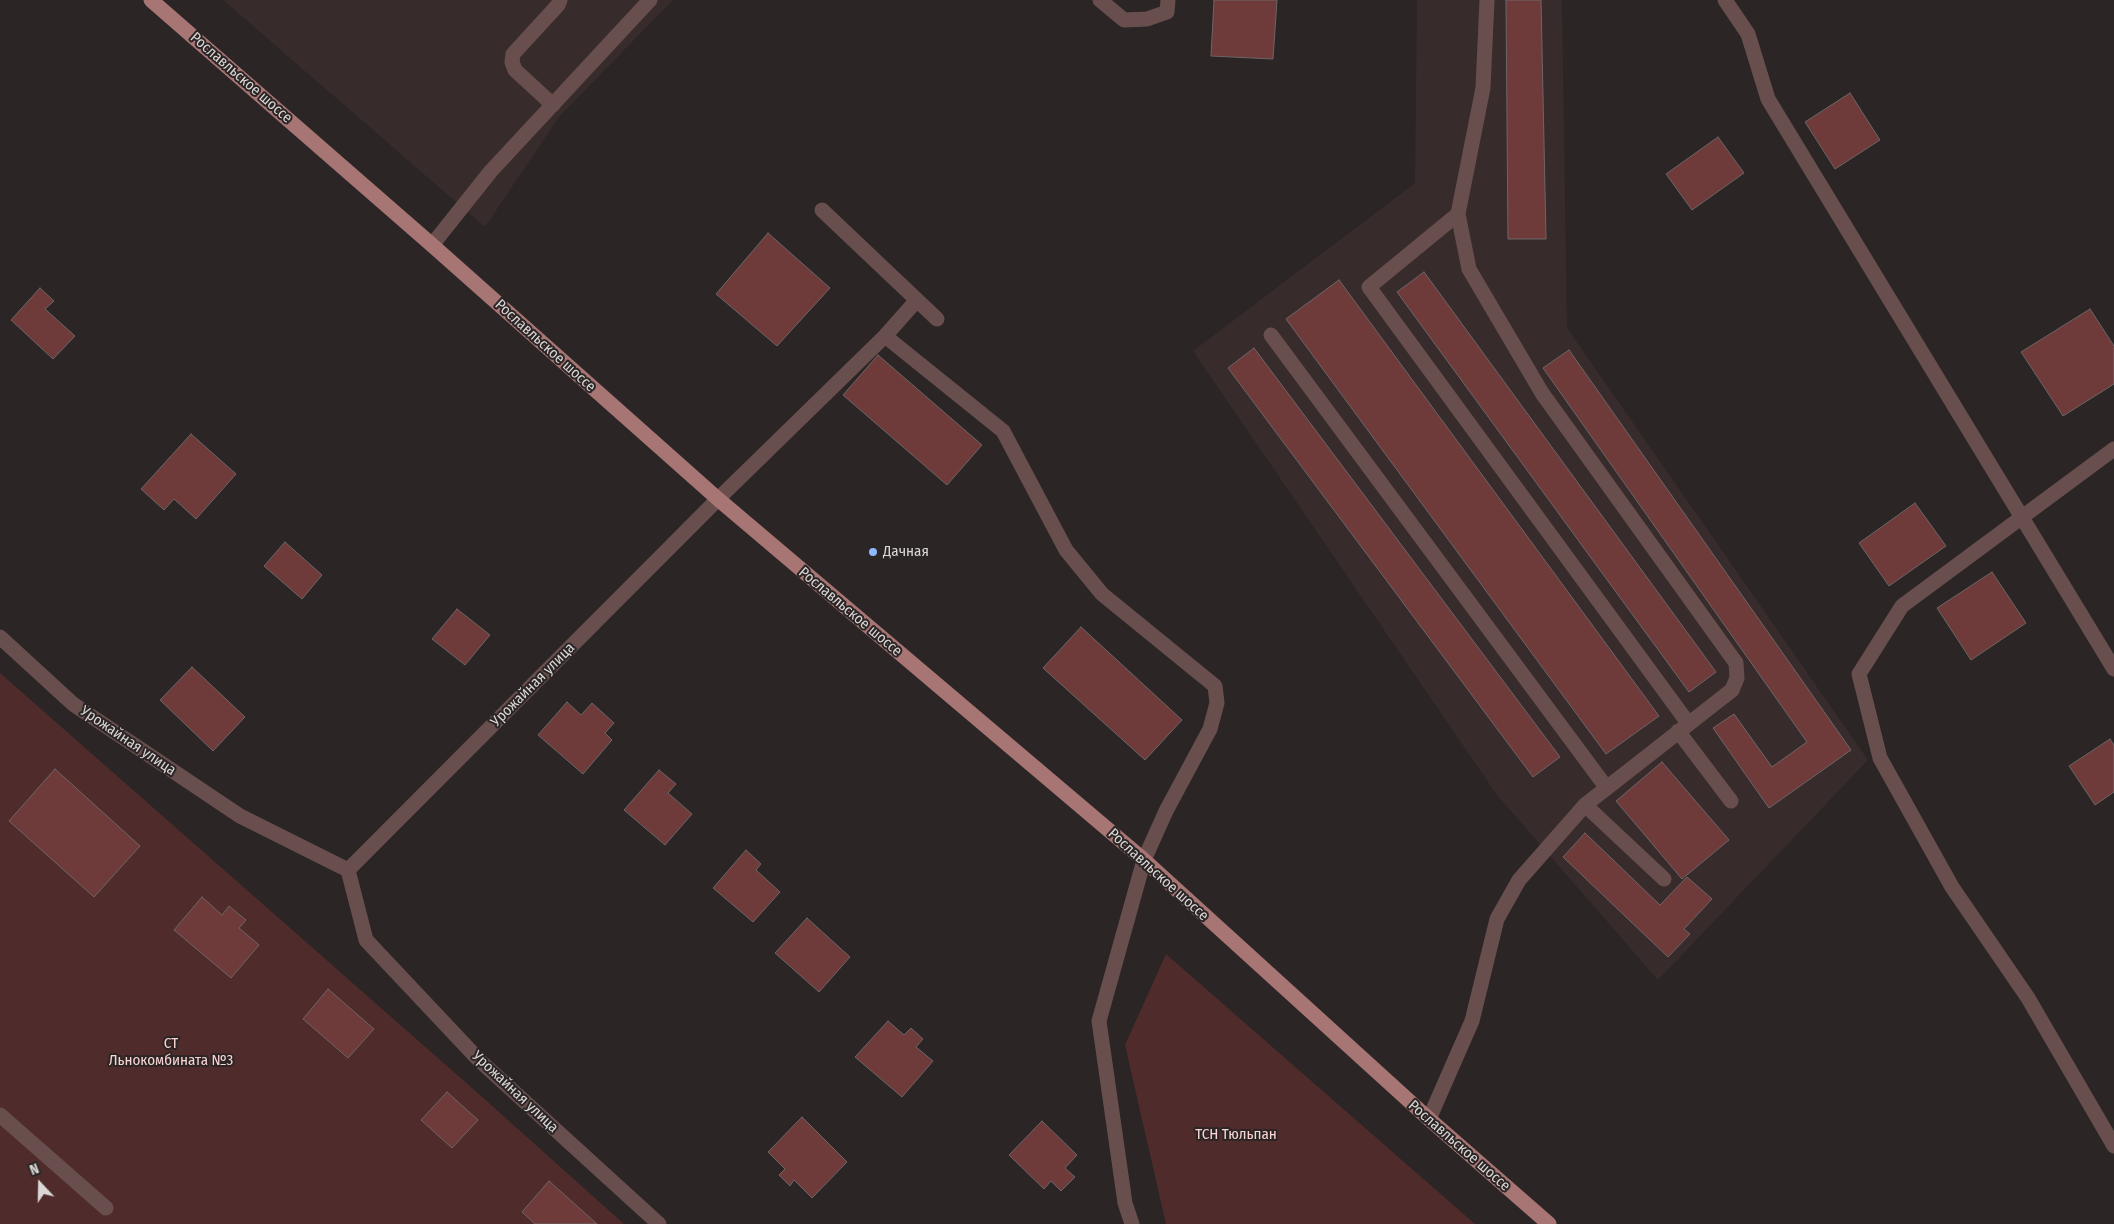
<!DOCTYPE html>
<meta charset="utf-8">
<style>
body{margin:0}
#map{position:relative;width:2114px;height:1224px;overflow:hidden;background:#2b2525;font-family:"Fira Sans Condensed",sans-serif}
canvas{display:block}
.north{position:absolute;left:15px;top:1159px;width:50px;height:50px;-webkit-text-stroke:4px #2b2525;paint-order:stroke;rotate:339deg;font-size:14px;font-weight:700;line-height:20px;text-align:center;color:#dbd7d7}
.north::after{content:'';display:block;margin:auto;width:18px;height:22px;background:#dbd7d7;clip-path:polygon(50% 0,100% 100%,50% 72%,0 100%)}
</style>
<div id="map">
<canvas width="2114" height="1224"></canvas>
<div class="north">N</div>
</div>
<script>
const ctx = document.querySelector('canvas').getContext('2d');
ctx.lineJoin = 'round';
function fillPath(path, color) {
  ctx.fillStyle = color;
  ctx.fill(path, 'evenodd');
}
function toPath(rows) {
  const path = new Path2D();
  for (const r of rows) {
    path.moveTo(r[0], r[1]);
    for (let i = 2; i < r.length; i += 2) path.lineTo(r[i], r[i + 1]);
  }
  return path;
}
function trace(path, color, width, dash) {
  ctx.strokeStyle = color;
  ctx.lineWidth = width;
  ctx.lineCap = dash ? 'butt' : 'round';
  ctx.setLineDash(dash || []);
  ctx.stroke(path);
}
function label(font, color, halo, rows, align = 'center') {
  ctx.font = font + ' "Fira Sans Condensed",sans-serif';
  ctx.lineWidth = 4;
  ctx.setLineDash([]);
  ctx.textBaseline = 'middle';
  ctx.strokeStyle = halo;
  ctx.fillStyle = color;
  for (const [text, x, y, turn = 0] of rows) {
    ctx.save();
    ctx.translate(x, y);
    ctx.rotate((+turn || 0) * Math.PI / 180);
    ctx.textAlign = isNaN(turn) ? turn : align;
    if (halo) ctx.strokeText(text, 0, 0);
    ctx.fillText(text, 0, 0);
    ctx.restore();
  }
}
fillPath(toPath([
 [223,0,673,0,559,117,485,227],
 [1417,0,1562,0,1567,328,1868,760,1658,980,1497,795,1193,351,1415,183]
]), '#382b2b');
fillPath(toPath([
 [0,673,480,1095,624,1224,0,1224],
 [1166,954,1475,1224,1166,1224,1125,1045]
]), '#502b2b');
const building = toPath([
 [1214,0,1277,0,1273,59,1211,56,1214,0],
 [1506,0,1541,0,1546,239,1508,239,1506,0],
 [1850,93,1880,140,1835,169,1805,122,1850,93],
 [1718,137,1744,173,1692,210,1666,174,1718,137],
 [768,233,830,288,777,346,716,294,768,233],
 [1424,272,1716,672,1689,692,1397,292,1424,272],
 [1339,280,1659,716,1606,754,1286,319,1339,280],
 [40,288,54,301,45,309,75,336,53,359,11,320,40,288],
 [2090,309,2114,346,2114,384,2063,416,2021,352,2090,309],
 [1254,348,1560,757,1533,777,1228,368,1254,348],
 [1569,350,1851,750,1769,808,1713,728,1734,714,1772,767,1807,742,1543,368,1569,350],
 [878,355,982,445,947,485,843,395,878,355],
 [191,434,236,474,196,519,174,499,164,510,141,489,191,434],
 [1915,503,1946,546,1889,586,1859,543,1915,503],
 [285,542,322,575,302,599,264,566,285,542],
 [1992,572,2026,623,1971,660,1937,608,1992,572],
 [457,609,490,635,465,665,432,639,457,609],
 [1081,627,1182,720,1145,760,1043,668,1081,627],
 [192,667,245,717,213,751,160,700,192,667],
 [567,702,581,715,592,703,614,723,605,733,612,740,583,774,538,735,567,702],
 [2110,739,2114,745,2114,792,2095,805,2069,766,2110,739],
 [1662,762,1729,840,1682,879,1616,801,1662,762],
 [55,769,140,846,94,897,9,821,55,769],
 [659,770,676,784,668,793,692,814,665,845,624,810,659,770],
 [1585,833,1660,905,1687,877,1712,899,1684,929,1690,934,1668,957,1563,857,1585,833],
 [746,850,761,864,756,870,780,892,753,922,713,888,746,850],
 [202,897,222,915,229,906,246,920,239,928,259,945,231,978,174,930,202,897],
 [807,918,850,957,819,992,775,953,807,918],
 [328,989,374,1029,348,1058,303,1019,328,989],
 [888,1021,904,1035,911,1028,923,1039,916,1047,933,1061,902,1097,855,1057,888,1021],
 [447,1092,478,1120,452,1148,421,1120,447,1092],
 [802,1117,847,1162,812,1198,794,1180,790,1186,779,1175,785,1169,768,1152,802,1117],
 [1042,1121,1077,1155,1065,1168,1075,1177,1061,1191,1051,1181,1044,1189,1009,1155,1042,1121],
 [549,1181,597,1224,535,1224,522,1212,549,1181]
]);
fillPath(building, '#6f3a3a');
trace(building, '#6d6666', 1);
trace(toPath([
 [1100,0,1124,20,1147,19,1167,12,1168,0],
 [1725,0,1748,34,1768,99,2114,669],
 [553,105,515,70,512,62,513,54,558,5,560,0],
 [822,210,937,319],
 [1458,214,1369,287,1688,723],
 [432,245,491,171,650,0],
 [1271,335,1606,787],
 [885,336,1003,431,1066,550,1102,594,1215,686,1217,703,1210,729,1166,811,1144,860],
 [2114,449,1902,606,1859,674,1880,758,1952,887,2028,998,2114,1146],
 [718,499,885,336,917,300],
 [1678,731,1731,801],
 [1585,805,1664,879],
 [0,1115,106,1208],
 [1429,1119,1472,1021,1497,919,1519,880,1585,805,1732,690,1737,678,1736,663,1542,393,1469,269,1458,214,1483,88,1487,0]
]), '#684f4e', 15);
trace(toPath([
 [0,637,73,704,240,816,348,870,366,940,479,1060,659,1224],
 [348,870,718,499],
 [1132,1224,1125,1203,1099,1021,1144,860]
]), '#684f4e', 15);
trace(toPath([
 [151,0,432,245,718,499,1144,860,1429,1119,1549,1224]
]), '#a77573', 15);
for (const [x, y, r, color] of [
 [873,552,5,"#8eb9fc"]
]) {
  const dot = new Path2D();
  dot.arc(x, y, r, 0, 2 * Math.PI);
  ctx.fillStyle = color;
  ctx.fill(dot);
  trace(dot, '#2b2525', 2);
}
label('15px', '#dbd7d7', '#2b2525', [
 ["Рославльское шоссе",241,78,41],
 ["Рославльское шоссе",545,346,42],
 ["Рославльское шоссе",850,612,40],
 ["Урожайная улица",533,685,-45],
 ["Урожайная улица",128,741,34],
 ["Рославльское шоссе",1158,875,42],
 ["Урожайная улица",515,1092,43],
 ["Рославльское шоссе",1459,1146,41]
]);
label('15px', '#dbd7d7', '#2b2525', [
 ["Дачная",883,552]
], 'left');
label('15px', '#f9d4d2', '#2b2525', [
 ["СТ",171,1044],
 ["Льнокомбината №3",171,1061],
 ["ТСН Тюльпан",1236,1135]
]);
</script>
